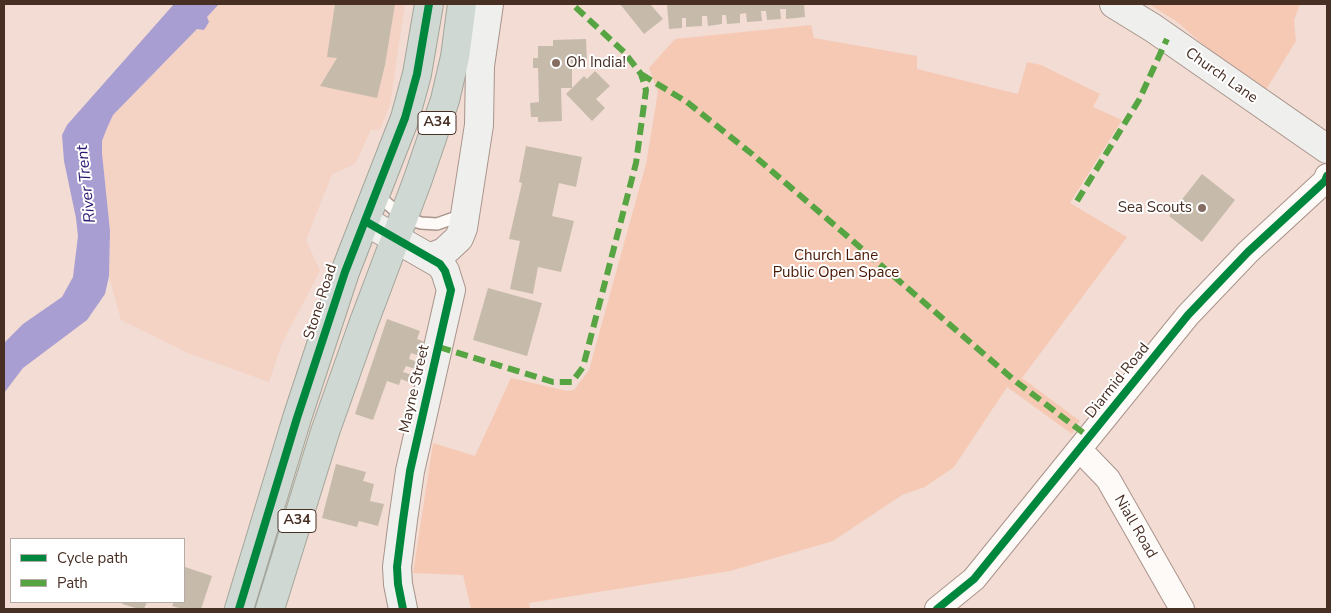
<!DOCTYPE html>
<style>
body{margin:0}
#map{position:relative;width:1331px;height:613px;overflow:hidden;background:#f2dcd3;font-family:"Nunito Sans",sans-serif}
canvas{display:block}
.frame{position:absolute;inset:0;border:5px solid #482f24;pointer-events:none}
.legend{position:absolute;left:10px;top:538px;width:175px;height:65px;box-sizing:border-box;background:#fff;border:1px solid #b6aca7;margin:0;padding:6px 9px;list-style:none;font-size:15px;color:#482f24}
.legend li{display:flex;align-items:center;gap:10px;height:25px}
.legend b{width:25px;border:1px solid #b6aca7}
</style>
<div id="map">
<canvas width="1331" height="613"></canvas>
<div class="frame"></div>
<ul class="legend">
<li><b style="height:6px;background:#00873e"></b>Cycle path</li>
<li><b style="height:6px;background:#56a442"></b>Path</li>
</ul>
</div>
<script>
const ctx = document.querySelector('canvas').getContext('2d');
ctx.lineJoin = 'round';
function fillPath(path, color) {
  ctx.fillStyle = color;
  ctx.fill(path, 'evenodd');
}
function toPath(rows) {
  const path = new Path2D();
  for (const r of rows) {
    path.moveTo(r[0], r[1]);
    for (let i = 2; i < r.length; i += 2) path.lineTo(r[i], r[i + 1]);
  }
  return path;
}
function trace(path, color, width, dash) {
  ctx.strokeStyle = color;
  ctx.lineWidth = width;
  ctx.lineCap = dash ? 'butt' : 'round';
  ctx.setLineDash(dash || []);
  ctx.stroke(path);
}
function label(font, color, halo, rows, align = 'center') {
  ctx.font = font + ' "Nunito Sans",sans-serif';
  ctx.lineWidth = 4;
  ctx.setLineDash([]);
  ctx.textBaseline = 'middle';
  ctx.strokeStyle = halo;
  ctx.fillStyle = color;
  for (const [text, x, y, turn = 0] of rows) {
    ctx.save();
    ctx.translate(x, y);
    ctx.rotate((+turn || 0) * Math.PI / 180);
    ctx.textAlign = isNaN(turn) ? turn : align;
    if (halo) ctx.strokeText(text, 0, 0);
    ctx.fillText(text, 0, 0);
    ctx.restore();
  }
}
fillPath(toPath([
 [219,4,405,4,390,104,380,130,371,130,355,164,332,174,306,240,320,271,282,343,269,382,188,353,121,320,109,276,110,231,102,153,102,141,107,128,113,115,197,29,204,30,207,17]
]), '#f4d2c4');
fillPath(toPath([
 [1149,4,1300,4,1294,20,1296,41,1262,96,1176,21],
 [811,25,814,38,917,56,917,69,1018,94,1027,62,1041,65,1100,94,1093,107,1122,120,1070,203,1127,237,1022,378,1080,421,1072,434,1007,387,954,467,925,487,902,495,833,541,730,571,529,603,530,609,471,609,463,575,413,573,433,443,475,456,511,378,567,391,574,390,589,370,646,164,658,92,649,68,675,39]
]), '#f6c9b5');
fillPath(toPath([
 [174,4,219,4,207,17,209,22,204,30,197,29,113,115,107,128,102,141,102,153,110,231,109,276,105,294,87,320,23,368,4,393,4,343,23,324,62,297,73,277,78,236,76,218,64,161,62,135,67,125]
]), '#a89ed1');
fillPath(toPath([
 [335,4,395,4,385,65,377,98,320,86,337,58,327,57],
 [620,4,650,4,663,19,644,34],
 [667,4,804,4,805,17,786,19,786,9,780,9,781,19,767,20,766,11,761,11,762,21,747,22,746,13,740,14,740,23,727,24,726,15,722,15,722,24,708,26,707,16,702,16,702,26,686,27,686,18,682,18,682,28,669,29],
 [586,39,587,65,572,65,572,88,561,88,562,121,538,122,538,117,531,117,530,103,539,102,538,68,533,68,533,58,538,58,538,46,553,46,553,40],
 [595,71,610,86,596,99,605,108,592,121,566,94,584,76,587,79],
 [526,146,582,157,576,187,559,183,552,216,574,221,561,272,538,267,533,294,510,289,520,241,509,239,522,183,519,182],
 [1202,174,1235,200,1202,242,1169,216],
 [488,288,542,303,527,356,473,340],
 [387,319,420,331,417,339,428,343,423,357,411,353,409,359,421,363,419,370,406,366,403,372,415,376,413,384,401,379,399,385,387,381,373,420,355,414],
 [336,464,366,472,363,481,374,484,370,501,384,504,378,526,359,521,357,527,322,518],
 [185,567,212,576,201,609,183,609,172,606,174,602,184,602],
 [123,602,147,602,144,609,139,609,122,604]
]), '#c6bbab');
const lane = toPath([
 [376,194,403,217,421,223,437,224,454,218,463,212]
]);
const street = toPath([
 [1080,450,1108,479,1182,609],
 [937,609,974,579,1188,315,1248,252,1325,181,1327,176]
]);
const secondary = toPath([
 [1114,4,1153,28,1327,149],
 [365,221,440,264,445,271,451,290,410,471,403,520,397,567,398,584,403,609],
 [431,257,444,252,459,238,463,228,479,125,480,66,489,4]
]);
const highway = toPath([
 [239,609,297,418,345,272,405,118,417,74,429,4],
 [270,609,325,432,364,322,418,179,445,100,455,57,462,4]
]);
trace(lane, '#a9948c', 14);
trace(street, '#a9948c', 26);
trace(secondary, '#a9948c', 30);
trace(highway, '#a4a69b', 30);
trace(lane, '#fdfaf8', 11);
trace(street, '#fdfaf8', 24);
trace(secondary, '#eff0ed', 28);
trace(highway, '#cfd8d2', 28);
trace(toPath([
 [641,74,687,102,752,154,1014,380,1090,438],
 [1077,201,1139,100,1167,39],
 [439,347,553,382,572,382,583,367,636,163,646,90,641,74,624,52,572,4]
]), '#56a442', 6, [12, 6]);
trace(toPath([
 [365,221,440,264,445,271,451,290,410,471,403,520,397,567,398,584,403,609],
 [239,609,297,418,345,272,405,118,417,74,429,4],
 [937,609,974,579,1188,315,1248,252,1325,181,1327,176]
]), '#00873e', 8);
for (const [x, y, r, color] of [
 [556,63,5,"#846c61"],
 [1202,208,5,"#846c61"]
]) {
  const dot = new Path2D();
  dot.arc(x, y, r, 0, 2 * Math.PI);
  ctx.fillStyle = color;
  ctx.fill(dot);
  trace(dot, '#fff', 2);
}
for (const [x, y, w] of [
 [437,123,38],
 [297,521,38]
]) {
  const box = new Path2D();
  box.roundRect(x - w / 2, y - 11.5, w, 23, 4);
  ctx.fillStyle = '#fff';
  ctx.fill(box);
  trace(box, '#482f24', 1);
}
label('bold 14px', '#482f24', null, [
 ["A34",437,123],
 ["A34",297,521]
]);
label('15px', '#482f24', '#fff', [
 ["Oh India!",566,63],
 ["Sea Scouts",1192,208,"right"]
], 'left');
label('15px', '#482f24', '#fff', [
 ["Church Lane",1221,76,35],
 ["Stone Road",321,302,-72],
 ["Diarmid Road",1118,381,-51],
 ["Mayne Street",415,389,-77],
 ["Niall Road",1135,527,60]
]);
label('15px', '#491700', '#fff', [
 ["Church Lane",836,256],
 ["Public Open Space",836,273]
]);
label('italic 16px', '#2c1770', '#fff', [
 ["River Trent",87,184,-96]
]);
</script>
